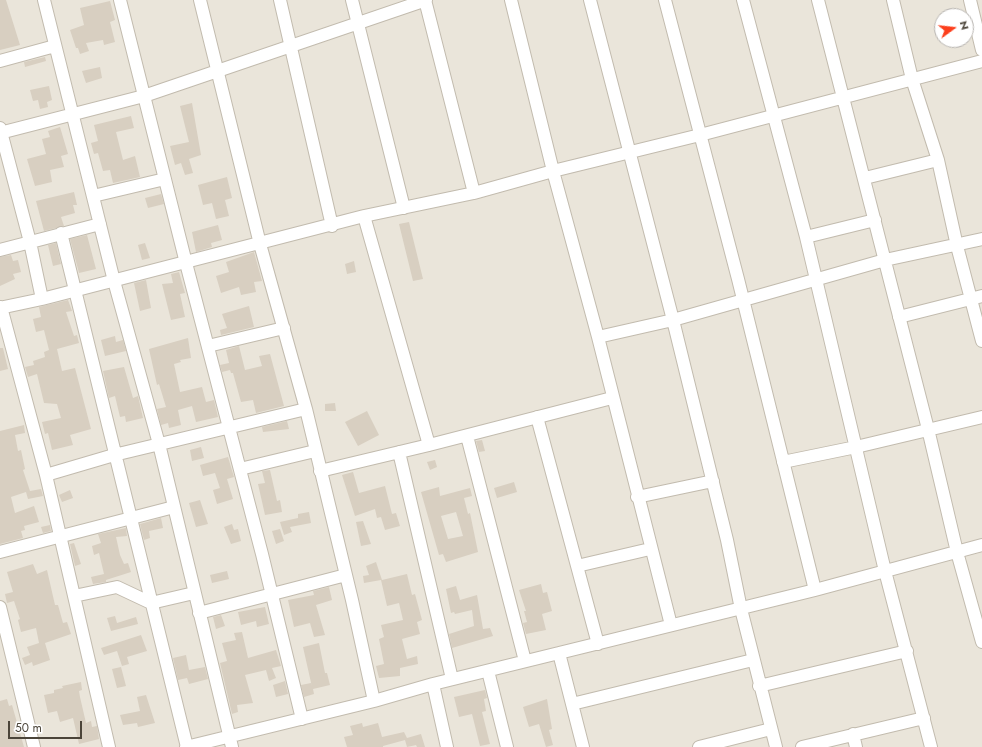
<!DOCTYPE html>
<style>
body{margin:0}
#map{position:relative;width:982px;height:747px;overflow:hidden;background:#f6f3ec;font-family:Jost,sans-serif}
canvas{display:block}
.north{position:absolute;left:934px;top:8px;width:40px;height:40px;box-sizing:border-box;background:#fff;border:1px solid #b7b4b0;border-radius:50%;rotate:75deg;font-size:11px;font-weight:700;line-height:16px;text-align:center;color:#4b4439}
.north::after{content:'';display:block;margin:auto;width:14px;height:18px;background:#fc3f1d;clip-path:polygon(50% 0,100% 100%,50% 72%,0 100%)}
.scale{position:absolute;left:8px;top:721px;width:74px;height:18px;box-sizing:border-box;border:2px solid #4b4439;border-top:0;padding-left:5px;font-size:12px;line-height:14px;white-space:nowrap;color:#4b4439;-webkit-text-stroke:3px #fff;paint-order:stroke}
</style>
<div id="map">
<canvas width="982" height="747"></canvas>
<div class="north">N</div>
<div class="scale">50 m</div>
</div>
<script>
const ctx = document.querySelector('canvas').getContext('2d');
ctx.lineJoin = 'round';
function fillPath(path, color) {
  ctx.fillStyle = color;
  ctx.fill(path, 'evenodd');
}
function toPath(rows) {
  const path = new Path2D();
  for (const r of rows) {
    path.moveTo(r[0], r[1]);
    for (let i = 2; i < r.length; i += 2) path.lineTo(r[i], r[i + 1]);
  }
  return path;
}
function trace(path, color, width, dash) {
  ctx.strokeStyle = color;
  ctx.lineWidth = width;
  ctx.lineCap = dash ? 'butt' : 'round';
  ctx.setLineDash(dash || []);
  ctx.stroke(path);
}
fillPath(toPath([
 [0,0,982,0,982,747,0,747],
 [942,16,966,16,966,40,942,40]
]), '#eae5da');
fillPath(toPath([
 [0,0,6,0,20,45,0,50],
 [110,1,115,20,110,22,115,42,104,45,103,40,86,43,89,51,80,54,78,48,76,48,70,30,84,25,80,8],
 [45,57,46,61,25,67,24,62],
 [100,67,102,78,86,83,82,71],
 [49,86,52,100,47,102,48,107,40,109,38,100,33,101,30,90],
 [192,103,201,155,189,159,193,173,185,175,181,163,175,165,170,146,189,142,180,106],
 [131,116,134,128,116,132,123,160,135,156,140,177,113,183,110,170,103,171,98,153,94,154,91,143,98,141,94,125],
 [60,127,68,154,61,156,64,167,50,170,52,182,35,186,27,159,46,154,42,139,50,137,48,131],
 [227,177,232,198,225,200,229,216,216,219,212,203,203,205,198,185],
 [74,192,77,205,73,205,75,213,61,217,64,226,44,231,36,201],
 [161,194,164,204,148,208,145,198],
 [409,222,423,279,413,281,399,224],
 [218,225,222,240,211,243,212,247,196,252,192,232],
 [87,235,96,269,79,273,70,239],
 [56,243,61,264,53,266,48,245],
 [145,243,150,258,142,260,138,245],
 [254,252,262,281,254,282,256,292,241,295,239,287,221,293,216,276,229,272,226,262],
 [11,255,13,261,18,260,21,272,13,274,15,279,0,286,0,257],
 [354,261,356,272,347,274,345,264],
 [179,272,185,293,180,294,185,317,171,320,162,284,173,283,171,274],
 [146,280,151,308,140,311,134,283],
 [68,300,72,311,66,312,74,336,77,335,79,343,57,349,62,371,75,368,91,429,70,435,73,445,52,450,48,433,45,434,42,422,61,418,57,404,44,403,37,374,28,377,25,367,34,365,33,361,45,357,44,352,49,350,44,330,36,332,33,319,41,317,39,307],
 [249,306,254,327,221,335,220,330,227,328,222,314],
 [115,336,116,342,123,340,126,351,105,356,101,340],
 [188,338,191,358,180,360,181,362,174,364,180,392,202,387,206,402,214,400,218,417,196,422,192,406,178,410,181,425,169,428,168,423,161,425,157,409,166,407,159,384,157,385,149,349],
 [239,346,245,370,262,366,259,356,270,354,284,406,256,413,253,400,241,402,233,373,231,373,230,370,222,372,220,365,229,363,226,350],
 [0,348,3,348,8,369,0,371],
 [124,367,133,398,138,396,143,418,126,422,125,416,120,417,115,396,109,398,103,371],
 [335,403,336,411,325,411,325,404],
 [367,411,379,435,358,446,345,422],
 [287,421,289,429,263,432,262,427],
 [24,425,25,433,15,435,18,451,21,450,25,469,23,470,30,491,41,489,43,496,28,499,26,492,11,497,15,513,34,506,39,522,24,526,25,530,21,531,23,538,0,544,0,431],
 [482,440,485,451,479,452,476,441],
 [201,447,204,458,192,461,190,450],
 [228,457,234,477,227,479,233,499,217,504,213,490,220,488,215,473,203,476,200,465],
 [435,460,437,467,430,470,427,462],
 [270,470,277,501,280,500,282,512,265,515,258,484,265,483,262,471],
 [353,472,359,493,385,486,392,514,396,513,400,526,385,530,381,517,377,518,375,509,355,516,342,475],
 [514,482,517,492,497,498,494,488],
 [439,487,440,496,470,488,472,496,464,498,468,514,470,513,478,552,446,562,443,554,439,555,421,492],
 [456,512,463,536,448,539,441,516],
 [70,490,73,498,62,502,59,495],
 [200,500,208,524,196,527,189,503],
 [309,512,311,523,290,527,292,532,284,535,280,522,298,518,298,514],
 [161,518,163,528,149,531,150,538,144,540,140,524],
 [363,521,371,544,361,546,356,522],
 [232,524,234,530,238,529,241,541,231,544,224,527],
 [50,525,51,531,43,533,41,527],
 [126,528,127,536,116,537,120,555,124,564,128,563,131,572,106,580,106,582,93,584,91,577,104,574,99,553,94,555,92,546,101,543,98,534],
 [280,529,284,541,276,544,272,531],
 [74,543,81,564,75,566,70,544],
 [376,562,382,580,407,574,412,595,415,594,422,620,417,622,420,634,402,639,407,659,417,656,418,664,400,668,400,676,379,678,376,666,384,664,379,639,384,637,381,625,403,620,399,603,387,606,381,580,364,583,363,576,369,575,366,566],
 [33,564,37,574,47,570,55,605,58,605,63,623,67,622,71,634,45,643,50,660,33,666,32,662,25,665,22,658,30,655,27,647,39,643,36,628,21,632,18,620,20,619,14,601,7,603,5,594,13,592,7,572],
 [227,571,229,579,212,583,210,575],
 [541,584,543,593,547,592,552,611,542,614,546,630,526,634,523,623,527,622,524,611,526,611,519,590],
 [456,586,460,600,477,595,483,629,490,628,493,636,452,648,449,634,474,626,472,610,455,614,454,612,451,613,446,589],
 [329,587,332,600,316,605,325,635,314,637,310,623,294,627,288,600,314,595,313,591],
 [265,607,269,624,257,627,256,621,241,625,238,612],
 [221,615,225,626,216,629,213,617],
 [115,616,117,623,136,617,138,624,111,631,107,618],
 [242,632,248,658,276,650,281,666,272,668,276,678,269,681,266,670,245,675,253,703,237,705,238,712,232,714,220,663,227,661,222,643,236,640,234,633],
 [141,635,147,651,127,657,129,664,122,666,117,651,104,655,101,648],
 [319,643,325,673,327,673,330,685,313,689,314,694,304,697,301,685,311,683,312,687,303,647],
 [186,655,189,670,205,667,208,679,189,684,187,678,178,680,173,658],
 [121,667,126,686,117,688,112,669],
 [285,681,288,694,276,697,273,685],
 [81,682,82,690,79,691,80,697,86,723,91,721,92,727,97,726,99,739,79,744,73,718,60,722,57,711,48,713,44,695,54,693,54,690,63,688,62,686],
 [485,690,487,698,484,699,486,711,482,712,490,744,480,746,472,714,459,717,454,697],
 [146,695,155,723,138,727,137,723,123,725,120,715,140,711,137,697],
 [7,699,9,706,12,705,24,747,0,747,0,701],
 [547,699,552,729,549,730,553,745,546,747,539,724,529,727,523,707],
 [362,723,363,727,378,723,382,737,404,732,407,738,421,734,425,747,417,747,416,745,407,747,405,740,383,746,383,747,347,747,344,737,353,735,350,726]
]), '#d8cfc1');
const minor = toPath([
 [44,0,114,281,159,444,232,747],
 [120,0,186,263,262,554,302,719],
 [200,0,260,244,306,409,352,600,374,701],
 [280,0,332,226],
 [352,0,404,208],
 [425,0,474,193],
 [511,0,553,171,598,337,671,625],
 [590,0,673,320,727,540,741,609,776,747],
 [665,0,738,279,815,590],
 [743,0,806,237,885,571,931,747],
 [818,0,928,429,957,552,982,642],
 [893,0,912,79,938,160,957,246,982,341],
 [970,0,982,50],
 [0,61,55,46],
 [0,128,30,242,42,299],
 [0,133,144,96,426,0],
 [865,178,938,160],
 [93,196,165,179],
 [364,216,429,445],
 [61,233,187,747],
 [806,237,875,220],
 [0,250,100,224],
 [1,307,46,475,109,747],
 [0,308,42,299,364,216,474,193,553,171,700,135,982,61],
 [899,317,982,296],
 [598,337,673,320,885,260,982,239],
 [208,346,284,328],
 [537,417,598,644],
 [467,436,525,661],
 [399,452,452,679],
 [783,462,856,447,982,417],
 [240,469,315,451],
 [320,471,429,445,612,398],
 [46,475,114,455,306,409],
 [637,497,713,481],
 [0,552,174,507],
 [577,566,650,549],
 [74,596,117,587,151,603,194,593],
 [0,607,34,747],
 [199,613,346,575],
 [559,653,583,747],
 [488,671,507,747],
 [433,684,447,747],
 [759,686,907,651],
 [572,704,753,660],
 [853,734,856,747],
 [186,747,374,701,433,684,815,590,982,545],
 [699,747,771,729],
 [802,747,924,718]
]);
trace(minor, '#c2bbae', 14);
trace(minor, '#fff', 12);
</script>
